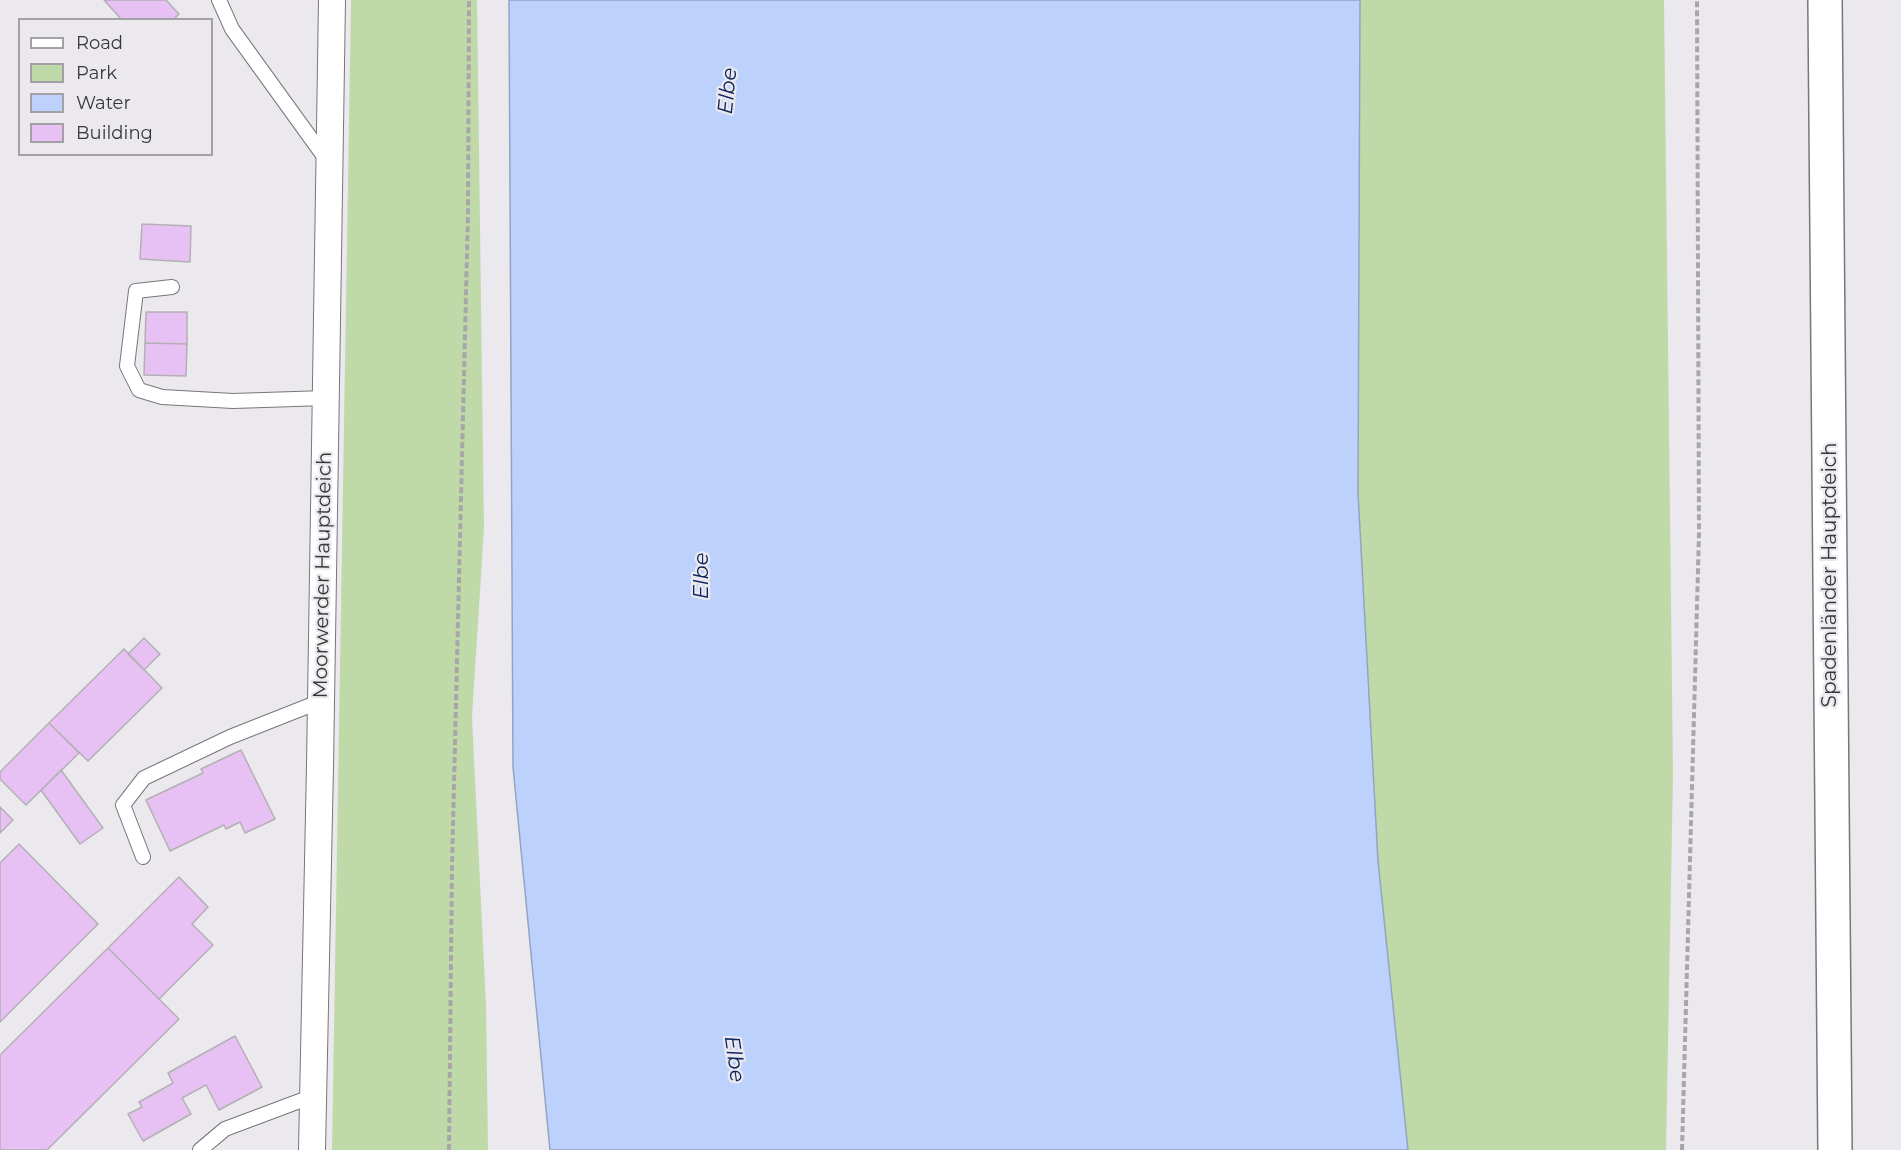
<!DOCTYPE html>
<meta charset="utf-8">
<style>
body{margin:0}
#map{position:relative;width:1901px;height:1150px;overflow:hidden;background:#ebe9ed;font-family:Montserrat,sans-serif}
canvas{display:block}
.legend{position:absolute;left:18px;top:18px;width:195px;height:138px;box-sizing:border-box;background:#ebe9ed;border:2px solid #a3a1a5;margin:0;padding:8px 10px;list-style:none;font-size:18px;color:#373638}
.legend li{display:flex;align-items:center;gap:12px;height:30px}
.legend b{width:30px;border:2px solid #a3a1a5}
</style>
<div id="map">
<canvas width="1901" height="1150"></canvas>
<ul class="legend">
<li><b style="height:8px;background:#fff"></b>Road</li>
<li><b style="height:16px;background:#bfd9a9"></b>Park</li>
<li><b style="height:16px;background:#bcd2fd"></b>Water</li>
<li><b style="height:16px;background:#e8c1f4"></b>Building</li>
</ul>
</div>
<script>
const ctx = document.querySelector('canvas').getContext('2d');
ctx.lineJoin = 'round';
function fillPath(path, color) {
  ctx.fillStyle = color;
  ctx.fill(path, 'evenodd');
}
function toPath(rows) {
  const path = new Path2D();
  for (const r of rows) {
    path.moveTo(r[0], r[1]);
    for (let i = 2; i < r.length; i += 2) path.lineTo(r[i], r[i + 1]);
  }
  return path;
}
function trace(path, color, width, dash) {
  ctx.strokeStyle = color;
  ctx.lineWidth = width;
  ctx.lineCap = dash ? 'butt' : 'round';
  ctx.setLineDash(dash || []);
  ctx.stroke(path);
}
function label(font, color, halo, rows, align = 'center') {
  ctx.font = font + ' Montserrat,sans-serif';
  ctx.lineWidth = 4.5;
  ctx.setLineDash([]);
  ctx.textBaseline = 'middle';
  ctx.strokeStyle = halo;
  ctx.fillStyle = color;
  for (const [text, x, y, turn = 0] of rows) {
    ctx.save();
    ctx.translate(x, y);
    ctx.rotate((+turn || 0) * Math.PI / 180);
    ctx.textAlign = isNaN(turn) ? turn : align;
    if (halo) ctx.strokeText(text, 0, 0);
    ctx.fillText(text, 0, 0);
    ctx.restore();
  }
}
fillPath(toPath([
 [351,0,477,0,484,528,472,717,486,1006,488,1150,332,1150],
 [1360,0,1664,0,1673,775,1666,1150,1408,1150,1378,861,1358,493]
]), '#bfd9a9');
const water = toPath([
 [509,0,1360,0,1358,493,1378,861,1408,1150,550,1150,513,767,509,0]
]);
fillPath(water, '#bcd2fd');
trace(water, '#94a3c2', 1.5);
const building = toPath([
 [104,0,166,0,179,14,173,20,122,20,104,0],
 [142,224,191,226,190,262,140,259,142,224],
 [146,312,187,312,187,344,145,343,146,312],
 [145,343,187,344,186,376,144,375,145,343],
 [144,638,160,654,144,670,128,654,144,638],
 [124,649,162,688,88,761,49,723,124,649],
 [49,723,79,753,26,805,0,779,0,772,49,723],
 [241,750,275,819,245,833,240,822,226,829,224,825,170,851,146,800,203,773,201,769,241,750],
 [61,770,103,828,80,844,41,790,61,770],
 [0,807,13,820,0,833,0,807],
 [19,844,98,924,0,1022,0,863,19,844],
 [179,877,208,907,192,924,213,945,159,999,108,948,179,877],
 [108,948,179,1019,47,1150,0,1150,0,1055,108,948],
 [235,1036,262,1087,219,1110,206,1085,182,1098,191,1114,143,1141,128,1114,142,1107,139,1102,173,1083,168,1073,235,1036]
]);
fillPath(building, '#e8c1f4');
trace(building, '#b2b0b3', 1.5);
const lane = toPath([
 [219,0,232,29,328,162],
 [172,287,136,291,127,366,139,390,162,397,233,401,326,398],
 [143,857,123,805,144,778,230,737,321,701],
 [200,1150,225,1129,313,1096]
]);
const street = toPath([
 [312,1150,320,766,332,0]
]);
const secondary = toPath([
 [1825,0,1835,1150]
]);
trace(lane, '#787679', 16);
trace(street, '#787679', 28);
trace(secondary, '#787679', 36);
trace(toPath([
 [449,1150,452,866,468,212,469,0],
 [1682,1150,1699,533,1697,0]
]), '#a8a6a9', 4, [6, 3]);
trace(lane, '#fff', 14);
trace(street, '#fff', 26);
trace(secondary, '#fff', 33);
label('20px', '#373638', '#ebe9ed', [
 ["Moorwerder Hauptdeich",323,575,-89],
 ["Spadenländer Hauptdeich",1830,575,-90]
]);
label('italic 21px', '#0c2560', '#ebe9ed', [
 ["Elbe",728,91,-84],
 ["Elbe",702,576,-90],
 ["Elbe",734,1059,82]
]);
</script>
